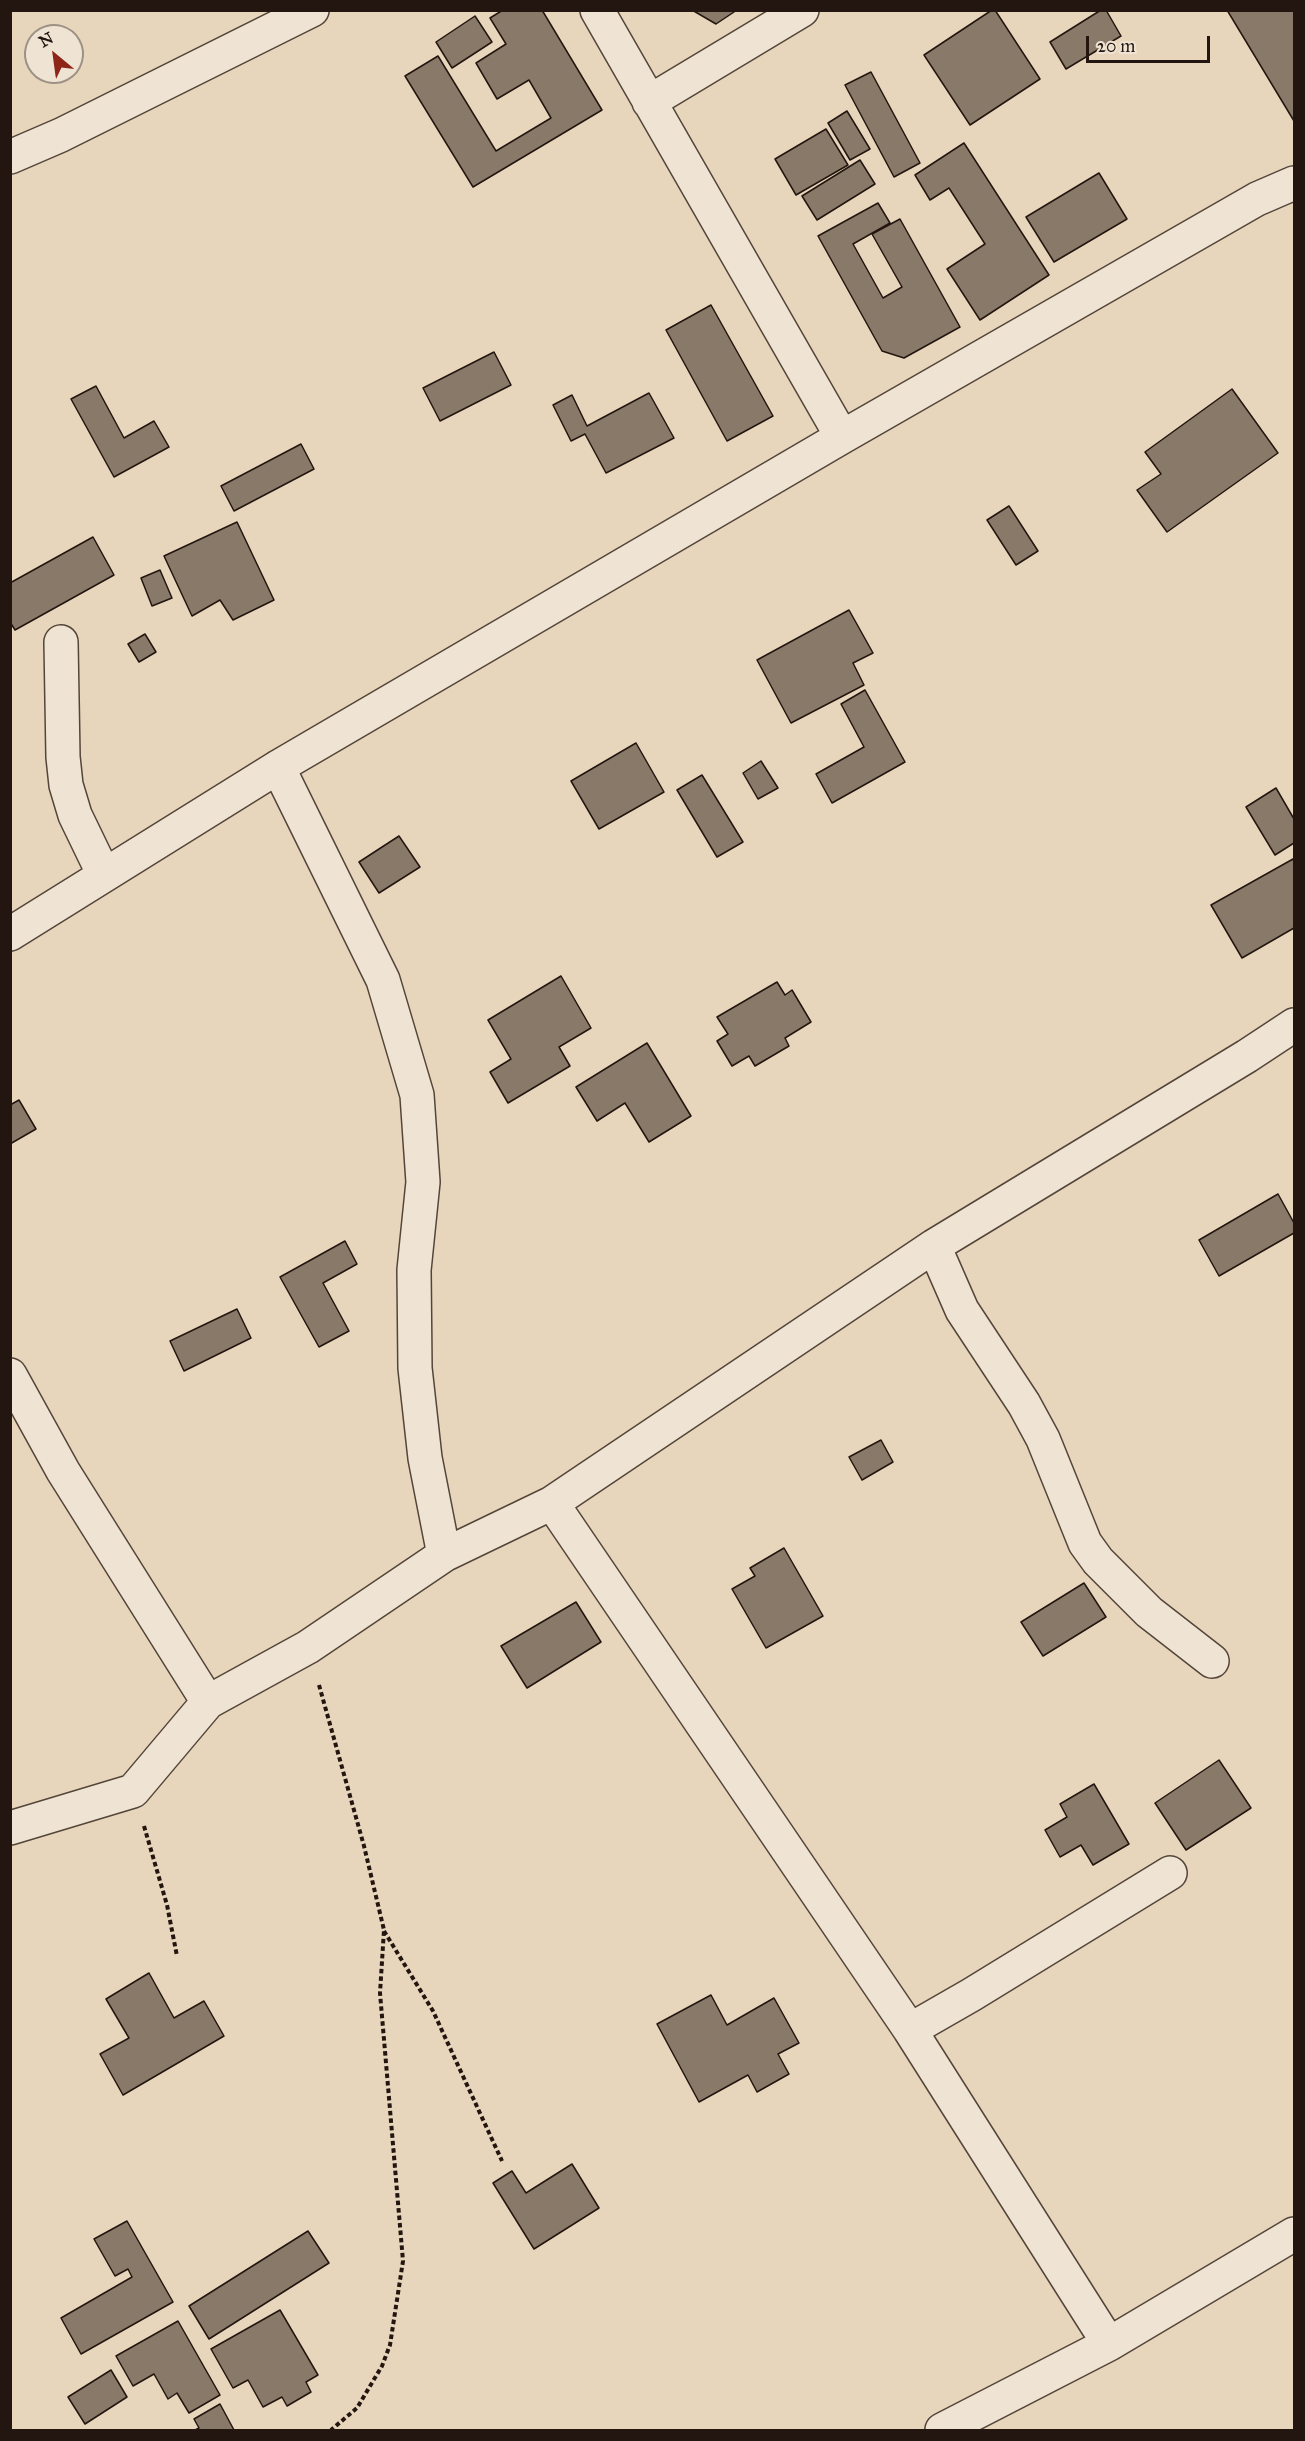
<!DOCTYPE html>
<style>
body{margin:0}
#map{position:relative;width:1305px;height:2441px;overflow:hidden;background:#e7d6bb;font-family:"IM FELL Great Primer",serif}
canvas{display:block}
.frame{position:absolute;inset:0;border:12px solid #23150f;pointer-events:none}
.north{position:absolute;left:24px;top:24px;width:60px;height:60px;box-sizing:border-box;background:#efe4d3;border:2px solid #9d9185;border-radius:50%;rotate:331deg;font-size:16px;font-weight:700;line-height:24px;text-align:center;color:#23150f}
.north::after{content:'';display:block;margin:auto;width:21px;height:27px;background:#8f2418;clip-path:polygon(50% 0,100% 100%,50% 72%,0 100%)}
.scale{position:absolute;left:1086px;top:36px;width:124px;height:27px;box-sizing:border-box;border:3px solid #23150f;border-top:0;padding-left:8px;font-size:18px;line-height:21px;white-space:nowrap;color:#23150f;-webkit-text-stroke:4px #efe4d3;paint-order:stroke}
</style>
<div id="map">
<canvas width="1305" height="2441"></canvas>
<div class="frame"></div>
<div class="north">N</div>
<div class="scale">20 m</div>
</div>
<script>
const ctx = document.querySelector('canvas').getContext('2d');
ctx.lineJoin = 'round';
function fillPath(path, color) {
  ctx.fillStyle = color;
  ctx.fill(path, 'evenodd');
}
function toPath(rows) {
  const path = new Path2D();
  for (const r of rows) {
    path.moveTo(r[0], r[1]);
    for (let i = 2; i < r.length; i += 2) path.lineTo(r[i], r[i + 1]);
  }
  return path;
}
function trace(path, color, width, dash) {
  ctx.strokeStyle = color;
  ctx.lineWidth = width;
  ctx.lineCap = dash ? 'butt' : 'round';
  ctx.setLineDash(dash || []);
  ctx.stroke(path);
}
const building = toPath([
 [503,10,542,10,602,110,473,187,405,76,438,56,496,151,551,118,529,80,497,99,476,63,506,44,490,18,503,10],
 [692,10,737,10,716,24,692,10],
 [992,10,995,10,1040,79,970,125,924,55,992,10],
 [1101,10,1106,10,1121,36,1066,69,1050,42,1101,10],
 [1227,10,1294,10,1294,121,1227,10],
 [475,16,492,42,452,68,436,42,475,16],
 [871,72,920,163,894,177,845,85,871,72],
 [847,111,870,149,850,160,828,123,847,111],
 [826,129,848,165,796,195,775,159,826,129],
 [964,143,1049,275,980,320,947,269,985,244,949,188,930,200,915,175,964,143],
 [860,160,875,184,817,220,802,196,860,160],
 [1099,173,1127,219,1054,262,1026,217,1099,173],
 [878,203,890,223,853,244,883,298,902,287,872,234,900,219,960,327,904,358,882,351,818,236,878,203],
 [711,305,773,416,727,441,666,330,711,305],
 [494,352,511,385,440,421,423,388,494,352],
 [96,386,124,438,154,421,169,447,114,477,71,399,96,386],
 [1232,389,1278,453,1167,532,1137,490,1161,474,1145,452,1232,389],
 [649,393,674,438,606,473,585,434,571,441,553,405,572,395,587,426,649,393],
 [301,444,314,469,234,511,221,486,301,444],
 [1009,506,1038,551,1016,565,987,520,1009,506],
 [237,522,274,600,233,620,220,600,192,616,164,556,237,522],
 [93,537,114,575,15,630,10,622,10,583,93,537],
 [160,570,172,598,152,606,141,578,160,570],
 [849,610,873,653,853,663,864,685,791,723,757,660,849,610],
 [145,634,156,652,139,662,128,644,145,634],
 [865,690,905,762,832,803,816,774,864,747,841,704,865,690],
 [636,743,664,792,599,829,571,781,636,743],
 [761,761,778,788,758,799,743,773,761,761],
 [702,775,743,842,717,857,677,790,702,775],
 [1276,788,1294,819,1294,843,1275,855,1246,807,1276,788],
 [399,836,420,867,379,893,359,862,399,836],
 [1293,859,1294,862,1294,928,1242,958,1211,905,1293,859],
 [561,976,591,1028,559,1047,570,1066,508,1103,490,1072,511,1059,488,1020,561,976],
 [777,982,785,995,792,990,811,1022,785,1038,789,1046,755,1066,749,1056,732,1066,717,1041,728,1034,717,1017,777,982],
 [647,1043,691,1116,649,1142,625,1103,597,1121,576,1087,647,1043],
 [19,1100,36,1129,10,1144,10,1105,19,1100],
 [1278,1194,1294,1223,1294,1233,1219,1276,1199,1240,1278,1194],
 [345,1241,357,1264,323,1283,349,1331,319,1347,280,1277,345,1241],
 [237,1309,251,1338,184,1371,170,1341,237,1309],
 [881,1440,893,1462,862,1480,849,1457,881,1440],
 [784,1548,823,1616,766,1648,732,1589,755,1576,750,1568,784,1548],
 [1084,1583,1106,1617,1043,1656,1021,1622,1084,1583],
 [576,1602,601,1642,527,1688,501,1646,576,1602],
 [1219,1760,1251,1808,1186,1850,1155,1803,1219,1760],
 [1094,1784,1129,1844,1093,1865,1081,1845,1060,1857,1045,1830,1067,1817,1060,1804,1094,1784],
 [149,1973,174,2018,204,2001,224,2036,123,2095,100,2054,129,2038,106,1999,149,1973],
 [711,1995,727,2025,774,1998,799,2043,778,2054,789,2074,757,2092,748,2075,699,2102,657,2024,711,1995],
 [572,2164,599,2208,534,2249,493,2183,512,2171,526,2193,572,2164],
 [127,2221,173,2302,81,2354,61,2318,132,2277,128,2269,115,2276,94,2239,127,2221],
 [308,2231,329,2263,209,2339,189,2306,308,2231],
 [280,2310,318,2375,306,2382,311,2392,287,2406,282,2397,263,2407,248,2380,233,2388,211,2349,280,2310],
 [178,2321,220,2395,189,2413,177,2393,168,2399,154,2374,133,2386,116,2356,178,2321],
 [111,2370,127,2397,85,2424,68,2397,111,2370],
 [220,2404,234,2430,195,2430,199,2428,194,2419,220,2404]
]);
fillPath(building, '#897968');
trace(building, '#23150f', 1.5);
const minor = toPath([
 [597,10,842,437],
 [649,102,802,10],
 [10,157,61,135,312,10],
 [61,642,63,757,66,785,75,815,104,875],
 [278,767,383,980,417,1095,423,1182,414,1270,415,1368,425,1458,444,1555],
 [10,934,278,767,842,437,1257,199,1294,183],
 [934,1246,962,1310,1024,1404,1043,1439,1085,1543,1098,1561,1149,1612,1212,1661],
 [10,1375,63,1471,208,1702],
 [552,1503,910,2030,1109,2344],
 [10,1828,133,1791,208,1702,308,1647,444,1555,552,1503,934,1246,1247,1056,1294,1025],
 [910,2030,971,1995,1170,1873],
 [942,2430,1109,2344,1294,2234]
]);
trace(minor, '#54453a', 36);
trace(toPath([
 [319,1685,364,1846,384,1930,380,1993,403,2261,390,2345,382,2366,357,2408,331,2430],
 [144,1826,167,1905,177,1956],
 [384,1931,433,2011,502,2161]
]), '#23150f', 4, [4.5, 3]);
trace(minor, '#efe4d3', 33);
</script>
